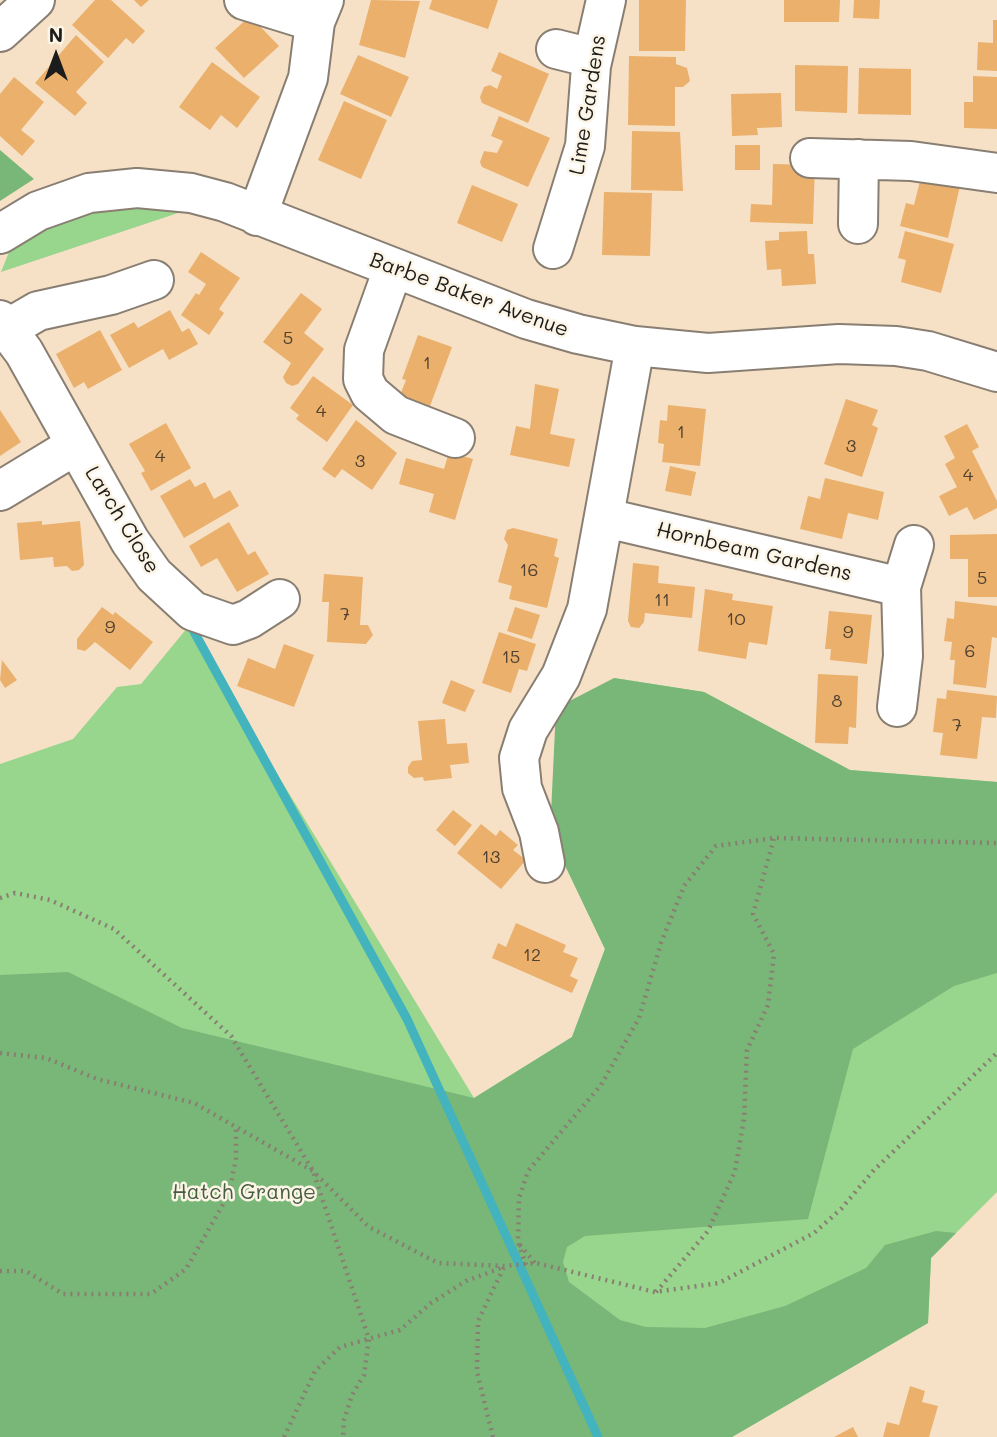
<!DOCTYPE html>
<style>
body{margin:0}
#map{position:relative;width:997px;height:1437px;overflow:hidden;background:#f6e1c7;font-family:Mali,sans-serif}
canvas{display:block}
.north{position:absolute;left:21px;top:21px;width:70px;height:70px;-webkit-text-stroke:5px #fcf5e5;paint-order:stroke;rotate:0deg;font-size:19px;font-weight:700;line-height:28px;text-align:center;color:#1c1c1c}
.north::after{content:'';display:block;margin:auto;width:24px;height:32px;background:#1c1c1c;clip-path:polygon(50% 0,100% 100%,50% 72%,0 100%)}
</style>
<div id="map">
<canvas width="997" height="1437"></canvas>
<div class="north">N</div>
</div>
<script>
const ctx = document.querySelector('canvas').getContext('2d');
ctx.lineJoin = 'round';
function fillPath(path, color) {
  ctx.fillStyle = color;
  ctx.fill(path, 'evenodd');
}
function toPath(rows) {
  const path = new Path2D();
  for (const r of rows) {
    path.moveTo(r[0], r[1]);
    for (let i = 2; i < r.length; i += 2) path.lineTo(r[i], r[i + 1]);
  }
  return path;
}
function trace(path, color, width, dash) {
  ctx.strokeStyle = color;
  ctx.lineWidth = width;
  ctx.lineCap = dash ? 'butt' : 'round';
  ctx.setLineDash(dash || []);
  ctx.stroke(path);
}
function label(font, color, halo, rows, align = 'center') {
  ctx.font = font + ' Mali,sans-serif';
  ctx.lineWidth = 5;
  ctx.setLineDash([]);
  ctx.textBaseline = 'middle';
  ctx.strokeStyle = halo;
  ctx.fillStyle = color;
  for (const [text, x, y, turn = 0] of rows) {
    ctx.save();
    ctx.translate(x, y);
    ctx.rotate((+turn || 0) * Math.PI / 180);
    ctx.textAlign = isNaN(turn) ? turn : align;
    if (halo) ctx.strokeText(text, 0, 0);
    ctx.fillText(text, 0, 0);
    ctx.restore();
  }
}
fillPath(toPath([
 [117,203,196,207,1,272,9,252,37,229],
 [188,627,474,1098,572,1037,605,949,550,834,614,678,704,692,850,770,997,782,997,1192,931,1258,928,1323,732,1437,0,1437,0,764,73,739,117,687,141,684]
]), '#97d68c');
fillPath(toPath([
 [0,150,34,179,0,201],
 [614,678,704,692,850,770,997,782,997,973,954,986,853,1049,808,1219,585,1236,567,1247,563,1262,569,1282,620,1320,646,1327,705,1328,785,1306,866,1268,885,1245,936,1231,956,1233,931,1258,928,1323,732,1437,0,1437,0,975,68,972,182,1028,474,1098,572,1037,605,949,550,834,556,708]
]), '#79b778');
trace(toPath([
 [192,628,407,1019,598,1437]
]), '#43b3bd', 9);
fillPath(toPath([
 [95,0,111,0,145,31,133,44,126,38,108,58,72,25],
 [134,0,149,0,141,7],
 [371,0,420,1,405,58,359,45],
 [432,0,498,0,488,29,429,9],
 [639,0,686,0,685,51,639,51],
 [784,0,840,0,839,22,784,22],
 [854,0,880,0,879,19,853,18],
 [250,16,279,46,244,78,215,48],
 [993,20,997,20,997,71,977,70,978,42,993,43],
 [76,35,104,62,76,92,87,103,75,116,35,83],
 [499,52,549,74,528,123,482,103,480,97,484,87,490,85,497,89,502,76,491,71],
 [358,55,409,77,391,117,340,94],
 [629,56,676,57,676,64,687,68,690,81,683,87,675,87,675,126,628,125],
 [212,62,260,97,237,128,221,115,210,130,179,107],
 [795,65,848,66,847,113,795,111],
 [859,68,911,69,911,115,858,114],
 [973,76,997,77,997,129,964,128,964,102,973,102],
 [14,77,44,102,21,130,35,141,22,156,0,136,0,94],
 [781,93,782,127,757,128,758,135,732,136,731,94],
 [344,101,387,120,361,179,318,160],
 [499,116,550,138,528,187,482,167,480,162,484,151,497,153,503,141,491,136],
 [632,131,680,132,683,191,631,190],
 [735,145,760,145,760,170,735,170],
 [773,164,815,165,813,224,750,222,751,204,772,205],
 [921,177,960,186,948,238,900,226,906,203,914,205],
 [472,185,518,204,502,242,457,223],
 [604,192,652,193,650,256,602,255],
 [807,231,808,254,814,254,816,284,782,286,781,269,767,270,765,241,779,240,779,232],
 [905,231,954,244,941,293,901,282,906,260,898,258],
 [201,252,240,278,219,309,224,313,209,335,181,315,196,293,199,295,206,284,188,272],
 [301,293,322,309,304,333,324,349,298,384,292,386,286,383,283,377,291,363,263,342],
 [170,310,182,332,189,328,198,344,169,360,163,349,129,368,110,335,134,322,138,328],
 [100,330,122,370,88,389,84,382,74,388,56,354],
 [418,335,452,347,430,406,400,395,406,380,402,379],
 [313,376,353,405,327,442,296,419,299,415,290,408],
 [535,384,559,389,550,434,575,439,569,467,510,455,516,426,530,429],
 [846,399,878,410,872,425,878,428,862,477,824,464],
 [668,405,706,409,700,466,662,462,664,444,658,443,660,420,667,421],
 [0,410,21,442,0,456],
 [356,420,397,453,372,490,342,469,335,478,322,469],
 [166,423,191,468,151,491,141,473,145,471,129,444],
 [967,424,979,447,972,451,997,501,997,508,974,520,967,507,949,516,939,496,957,487,945,464,955,458,944,436],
 [449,452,473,459,455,520,429,512,434,494,399,484,406,458,444,469],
 [670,466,696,472,691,496,665,491],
 [825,478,884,492,878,520,848,513,842,539,800,529,808,496,820,499],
 [190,479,195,487,205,482,214,499,230,490,239,506,184,538,160,496],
 [42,521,42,525,80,521,84,565,79,570,72,571,67,566,54,567,53,557,20,560,17,523],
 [229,522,248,555,255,551,269,574,237,592,217,558,201,567,189,546],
 [513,528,558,539,554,556,559,558,547,608,509,599,512,586,498,582,508,545,504,539,507,530],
 [997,534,997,597,968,597,968,559,950,559,950,535],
 [633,563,659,566,658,583,695,587,692,618,645,613,644,622,639,628,631,627,628,621],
 [324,574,363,577,360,625,368,625,373,635,366,644,327,642,329,602,322,602],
 [705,589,733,594,732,600,773,606,767,645,749,642,746,659,698,651],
 [955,601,997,606,997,638,992,637,986,688,953,684,955,660,950,660,952,642,944,641,947,618,954,619],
 [102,607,113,615,115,612,153,642,130,670,95,642,85,651,77,649,77,639],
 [515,607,540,615,532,639,507,631],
 [829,611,872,615,867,664,830,660,831,649,825,649],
 [499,632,536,644,527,671,519,669,511,693,482,683],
 [284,644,314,655,294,707,237,686,248,658,275,669],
 [2,660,17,680,5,688,0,680],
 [818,674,858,676,856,728,849,727,848,744,815,743],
 [451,680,475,690,465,712,442,703],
 [947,690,997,696,996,718,982,717,977,759,940,755,943,733,933,732,937,698,946,699],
 [445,719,447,744,467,743,469,763,450,765,452,778,424,781,423,777,414,778,408,773,408,767,412,761,422,760,418,721],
 [453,810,472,825,455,846,436,830],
 [481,824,496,836,500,830,518,845,513,850,526,860,501,889,457,853],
 [516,923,566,945,563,952,578,958,570,976,578,980,572,993,492,958,498,943,506,947],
 [910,1386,925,1391,922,1402,938,1406,929,1437,883,1437,887,1422,899,1425],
 [853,1427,858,1437,834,1437]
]), '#eab06c');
const minor = toPath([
 [244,0,315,22],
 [0,32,35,0],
 [556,49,592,58],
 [810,158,911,161,997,173],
 [257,216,308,78,315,22,324,0],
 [858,224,859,159],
 [0,234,38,211,89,193,137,188,191,193,225,202,526,319,578,334,635,346,708,353,839,344,896,346,928,351,997,372],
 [553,249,585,146,591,66,606,0],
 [393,269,364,350,363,379,370,393,396,415,455,438],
 [0,320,24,352,130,541,154,575,193,611,233,625,249,619,280,599],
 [7,329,38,311,111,295,154,280],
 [0,491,76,445],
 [606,518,901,587],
 [897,707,903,656,901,587,914,545],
 [545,863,539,832,522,788,519,758,528,730,561,676,587,609,635,346]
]);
trace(minor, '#897e72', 42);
trace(toPath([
 [0,898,15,893,50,900,114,929,231,1036,313,1171,369,1339,364,1375,352,1395,344,1420,343,1437],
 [0,1053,46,1058,97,1079,194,1103,313,1171,369,1227,438,1263,505,1266,536,1263,655,1292,719,1283,814,1233,841,1209,874,1170,997,1053],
 [520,1245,535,1263],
 [526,1265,518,1242,519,1198,528,1171,601,1085,639,1018,661,943,684,886,716,846,774,838,997,843],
 [0,1271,26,1271,63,1294,151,1294,186,1269,229,1194,236,1158,236,1126],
 [656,1292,708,1231,735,1171,744,1119,747,1050,768,1005,774,954,753,914,774,838],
 [284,1437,315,1371,340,1347,400,1330,431,1303,466,1281,501,1268],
 [493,1437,477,1372,478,1321,504,1267]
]), '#897e72', 4.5, [2, 5]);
trace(minor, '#fff', 38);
label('18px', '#504130', null, [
 ["5",288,338],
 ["1",427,363],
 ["4",321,411],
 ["1",681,432],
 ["3",851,446],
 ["4",160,456],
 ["3",360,461],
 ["4",968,475],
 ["16",529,570],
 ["5",982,578],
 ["11",662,600],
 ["7",345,614],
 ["10",736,619],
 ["9",110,627],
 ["9",848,632],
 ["6",970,651],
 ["15",511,657],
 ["8",837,701],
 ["7",957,725],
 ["13",491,857],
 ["12",532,955]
]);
label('21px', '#1c1c1c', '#fcf5e5', [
 ["Lime Gardens",588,105,-81],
 ["Barbe Baker Avenue",469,295,20],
 ["Larch Close",122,520,58],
 ["Hornbeam Gardens",754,552,13]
]);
label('21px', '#475d43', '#fcf5e5', [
 ["Hatch Grange",244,1193]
]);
</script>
